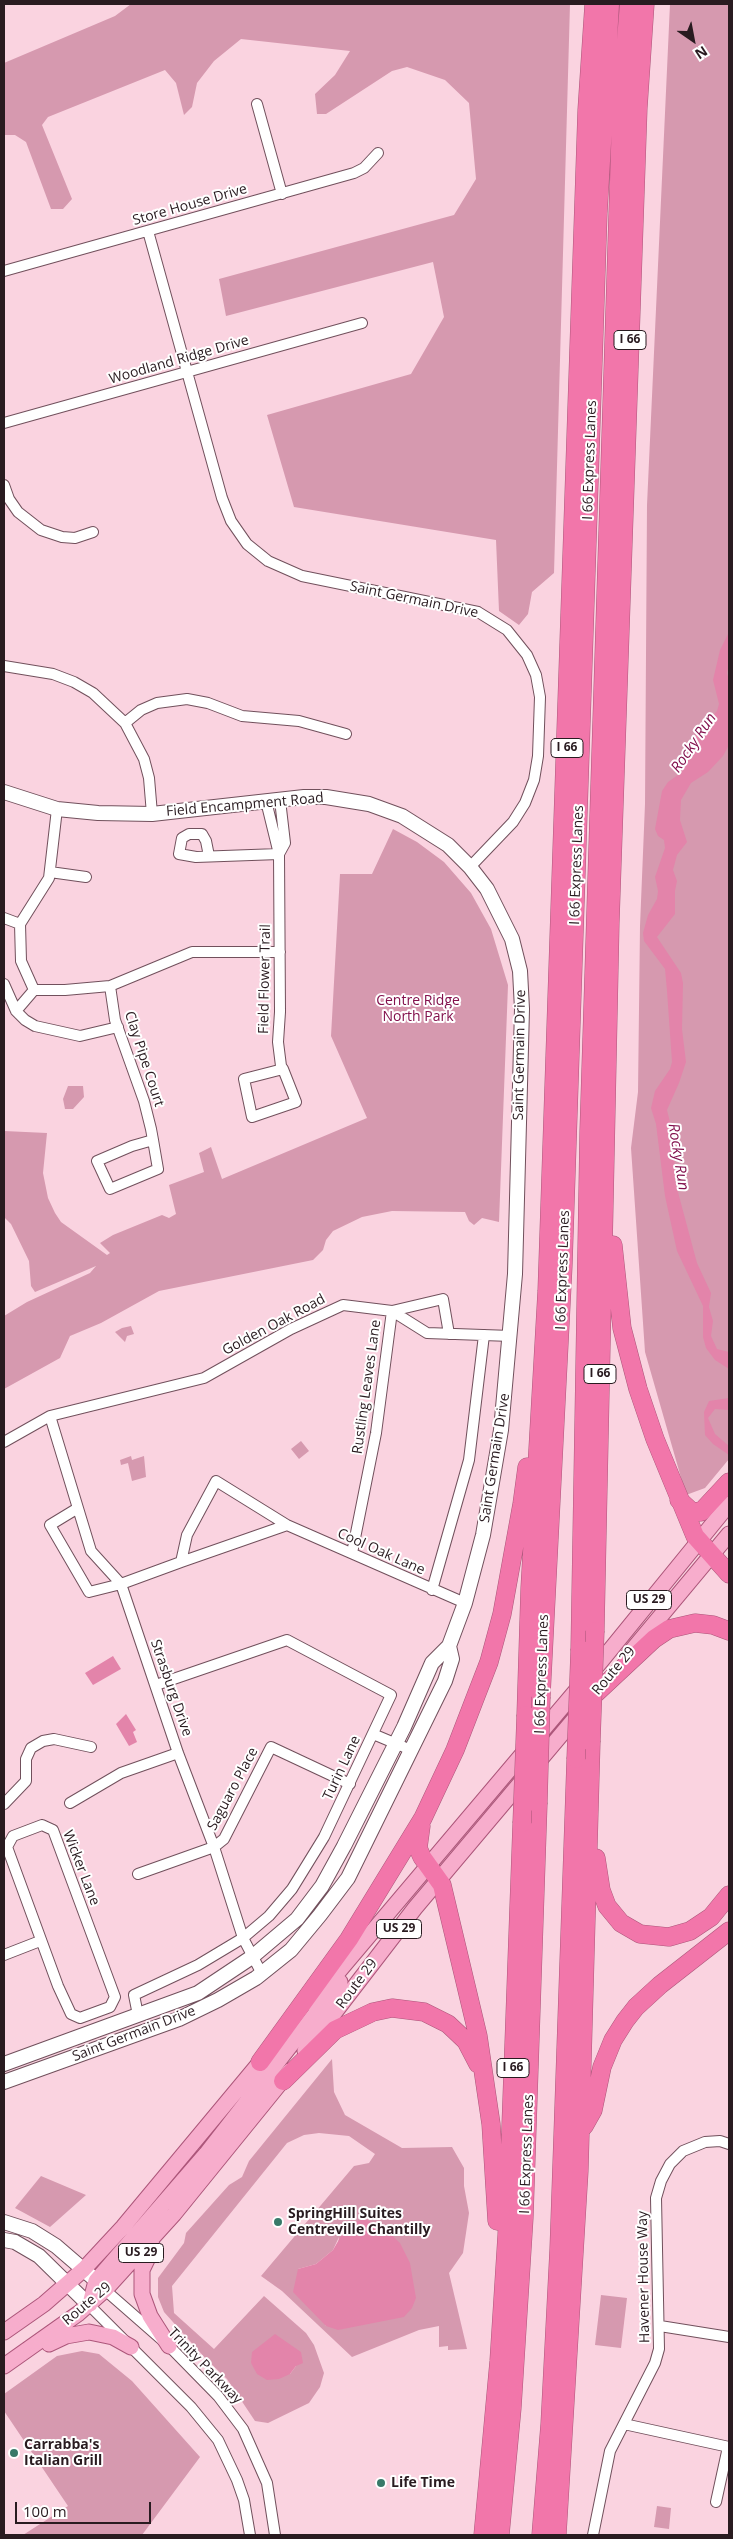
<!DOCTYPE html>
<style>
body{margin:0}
#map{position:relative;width:733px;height:2539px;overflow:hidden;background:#fad3e0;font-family:"Open Sans",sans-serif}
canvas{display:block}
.frame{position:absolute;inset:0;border:5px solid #291b20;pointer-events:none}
.north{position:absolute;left:668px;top:15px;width:50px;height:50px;-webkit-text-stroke:4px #fff;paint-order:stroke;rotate:147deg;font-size:14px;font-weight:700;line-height:20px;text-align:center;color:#291b20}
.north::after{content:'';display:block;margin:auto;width:18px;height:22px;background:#291b20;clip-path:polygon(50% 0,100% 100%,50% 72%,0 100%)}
.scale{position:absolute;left:15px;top:2502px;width:136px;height:22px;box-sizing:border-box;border:2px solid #291b20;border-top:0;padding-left:6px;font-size:15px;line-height:18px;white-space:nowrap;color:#291b20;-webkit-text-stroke:4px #fff;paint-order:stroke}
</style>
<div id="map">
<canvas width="733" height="2539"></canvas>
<div class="frame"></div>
<div class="north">N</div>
<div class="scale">100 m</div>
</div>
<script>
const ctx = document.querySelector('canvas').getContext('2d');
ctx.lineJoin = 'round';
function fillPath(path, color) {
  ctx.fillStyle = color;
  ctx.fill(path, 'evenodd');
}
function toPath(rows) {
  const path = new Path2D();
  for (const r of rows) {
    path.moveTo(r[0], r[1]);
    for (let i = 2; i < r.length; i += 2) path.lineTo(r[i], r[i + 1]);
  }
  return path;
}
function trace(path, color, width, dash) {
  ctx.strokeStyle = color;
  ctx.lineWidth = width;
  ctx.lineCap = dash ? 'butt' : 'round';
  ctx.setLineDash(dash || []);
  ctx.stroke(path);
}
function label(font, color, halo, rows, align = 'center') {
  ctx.font = font + ' "Open Sans",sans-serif';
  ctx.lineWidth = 4;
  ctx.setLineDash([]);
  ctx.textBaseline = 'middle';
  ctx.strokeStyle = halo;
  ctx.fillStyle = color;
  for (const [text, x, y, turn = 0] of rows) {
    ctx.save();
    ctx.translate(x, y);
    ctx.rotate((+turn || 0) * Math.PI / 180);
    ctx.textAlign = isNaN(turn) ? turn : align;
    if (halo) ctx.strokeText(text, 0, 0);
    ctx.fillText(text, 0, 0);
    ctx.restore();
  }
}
fillPath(toPath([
 [131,4,570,4,554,573,532,592,528,614,519,625,499,611,496,540,294,507,267,415,411,374,444,317,433,262,226,316,219,279,454,215,476,179,469,103,445,80,407,67,392,71,326,114,317,114,315,94,335,75,350,51,241,39,214,61,197,83,192,107,184,115,176,83,165,70,48,117,42,125,72,199,63,209,51,209,26,142,15,135,4,135,4,63,115,16],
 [670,4,729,4,729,1459,705,1488,686,1495,645,1352,631,1148,638,1092,640,926,645,804,647,505],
 [393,829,417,842,444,862,471,893,491,929,508,985,499,1222,482,1218,474,1225,469,1221,465,1212,392,1211,362,1217,333,1231,326,1240,323,1250,313,1260,159,1291,101,1323,70,1336,60,1358,4,1389,4,1316,27,1302,90,1273,96,1266,35,1292,31,1286,29,1261,11,1224,4,1217,4,1131,47,1133,43,1173,48,1198,55,1213,61,1222,107,1255,110,1253,100,1243,113,1235,162,1215,169,1218,176,1214,169,1185,204,1172,199,1153,211,1147,222,1179,367,1118,331,1036,340,874,372,874],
 [68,1086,83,1086,84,1097,73,1109,65,1109,63,1099],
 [131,1326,134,1334,127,1336,125,1342,115,1332,122,1328],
 [301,1441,309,1451,299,1459,291,1449],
 [131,1456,132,1460,144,1456,146,1477,132,1481,128,1463,121,1465,120,1460],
 [332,2059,334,2092,345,2115,402,2148,452,2147,464,2168,464,2186,469,2213,463,2253,449,2273,467,2349,448,2350,448,2346,439,2347,439,2326,419,2330,352,2357,282,2291,261,2276,354,2166,369,2163,375,2154,349,2136,319,2133,304,2135,287,2143,172,2286,174,2313,214,2349,264,2296,306,2333,314,2345,324,2373,320,2387,309,2403,268,2423,255,2421,227,2379,206,2359,164,2312,158,2297,158,2278,184,2243,186,2233,229,2185,242,2177,249,2161],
 [339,2237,326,2326,298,2269,316,2264,333,2250],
 [251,2363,296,2366,290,2374],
 [41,2176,86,2195,50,2227,15,2208],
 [601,2295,627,2298,621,2348,595,2345],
 [82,2351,99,2354,132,2381,200,2457,142,2535,23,2535,68,2506,4,2411,4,2394,57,2356],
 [657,2506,671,2508,669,2529,654,2527]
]), '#d699af');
fillPath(toPath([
 [729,632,729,664,727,673,729,680,729,745,723,756,708,772,691,783,681,800,680,820,687,842,677,855,673,870,677,881,675,891,675,914,657,937,681,973,683,983,682,1029,686,1062,679,1083,667,1110,674,1138,675,1181,697,1263,711,1293,709,1307,713,1321,711,1336,717,1349,729,1352,729,1369,715,1360,706,1348,703,1337,703,1306,677,1251,665,1196,656,1124,651,1108,655,1091,670,1069,672,1062,667,991,665,969,644,941,643,933,648,915,657,899,658,891,655,877,665,848,664,840,658,836,655,829,662,791,668,782,678,775,696,733,717,711,719,704,713,680,720,650],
 [729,1398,729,1410,715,1409,708,1418,715,1434,729,1446,729,1455,713,1444,705,1435,704,1412,709,1401],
 [113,1656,121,1669,93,1685,85,1673],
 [126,1714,136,1730,133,1732,137,1742,129,1746,116,1724],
 [364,2219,382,2226,400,2243,410,2263,416,2298,412,2308,404,2317,338,2330,326,2326,293,2292,298,2269,316,2264,333,2250,348,2224],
 [275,2334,301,2352,303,2363,296,2366,290,2374,279,2379,267,2380,257,2374,251,2363,252,2352]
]), '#e384aa');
const street = toPath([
 [257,104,282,194],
 [148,231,222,498,231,521,247,544,268,561,302,576,478,612,507,630,527,655,536,675,540,697,538,756,534,780,525,803,513,822,470,867],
 [4,271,354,173,364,168,378,153],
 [4,423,362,323],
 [4,485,9,499,18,512,41,530,62,537,75,538,93,532],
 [4,666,53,674,74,682,93,693,125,723,144,759,149,778,152,814],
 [125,723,141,710,157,703,187,699,208,703,242,716,299,721,346,734],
 [266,801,279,854,280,1012,278,1042,281,1066,283,1069,296,1102,252,1117,244,1079,283,1069],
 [279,854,285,843,280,800],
 [209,856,206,841,202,834,189,834,182,838,179,854,196,857,279,854],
 [50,872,86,877],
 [4,918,20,924],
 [4,984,16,1011,25,1020,35,1026,80,1036,118,1027],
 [110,986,115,1020,144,1101,151,1129,153,1140,158,1169,110,1189,97,1161,132,1146,153,1140],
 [34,990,65,990,110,986,192,952,280,952],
 [34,990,21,961,20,924,49,878,57,809],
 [16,1011,34,990],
 [50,1416,91,1551,121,1584,178,1753,214,1847,243,1938,262,1974],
 [4,1442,50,1416,204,1378,291,1329,343,1305,392,1311,427,1333,511,1336],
 [78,1508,50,1525,89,1592,121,1584,181,1562,187,1535,216,1481,287,1525,465,1603],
 [352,1553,376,1433,392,1311,443,1299,449,1334],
 [181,1562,287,1525],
 [432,1590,469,1460,484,1335],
 [373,1734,411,1750],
 [70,1803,121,1773,178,1753],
 [4,1804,26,1781,26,1759,31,1748,43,1741,54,1739,91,1747],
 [42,1825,53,1830,115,1997,110,2007,80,2018,71,2014,58,1986,7,1847,13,1836,42,1825],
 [138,1874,214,1847,224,1839,271,1747,350,1784],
 [4,1955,40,1941],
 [138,2015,134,1995,198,1965,243,1938,269,1916,292,1889,324,1837,391,1695,287,1640,156,1685],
 [105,2290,169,2346,218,2396,243,2429,267,2483,275,2535],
 [89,2305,191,2407,218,2440,237,2480,244,2500,250,2535],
 [660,2326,729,2337],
 [624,2424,729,2447],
 [716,2502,728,2447],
 [593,2535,610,2451,655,2363,659,2349,656,2198,661,2181,670,2164,683,2151,705,2142,720,2141,729,2144]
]);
const secondary = toPath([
 [4,792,57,809,98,813,152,814,304,797,326,797,369,804,402,816,448,845,470,867,487,889,512,939,520,971,522,1009,515,1274,501,1430,483,1535,465,1603,449,1646,432,1663,404,1727,344,1846,322,1886,297,1919,252,1957,198,1993,4,2064],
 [4,2082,179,2019,218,2000,256,1978,291,1950,320,1915,348,1878,445,1681,452,1659,449,1646],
 [4,2222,32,2231,56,2246,92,2277],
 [4,2240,15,2242,39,2256,89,2305]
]);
const primary = toPath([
 [629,1654,729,1534],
 [312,2003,602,1660,729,1504],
 [305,2051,415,1908,582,1710],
 [153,2247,142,2270,142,2294,150,2316,169,2346],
 [90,2304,96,2281,206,2154,340,1982],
 [4,2332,44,2304,84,2269,123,2227,267,2054],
 [49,2344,66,2336,89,2332,113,2337,131,2347],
 [4,2366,79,2313,105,2290,174,2214,290,2071]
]);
const highway = toPath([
 [613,1245,622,1328,638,1389,655,1439,695,1536,729,1574],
 [679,1500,691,1511,701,1512,729,1482],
 [595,1631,610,923,638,108,645,4],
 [580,1649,589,1131,622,87,629,4],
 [594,1695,654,1639,669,1629,695,1623,713,1625,729,1631],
 [541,1697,563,1266,598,213,610,4],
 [526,1715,530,1588,547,1291,587,110,594,4],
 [421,1826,418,1848,422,1857,442,1885,478,2036,491,2124,497,2221],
 [596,1858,601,1890,607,1906,621,1923,640,1934,669,1937,690,1931,711,1917,729,1895],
 [260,2062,349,1939,423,1818,455,1750,489,1662,502,1614,522,1504,527,1467],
 [283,2081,335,2030,373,2012,392,2008,424,2012,448,2024,466,2041,478,2064],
 [584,2126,593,2110,602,2067,613,2040,625,2021,636,2007,660,1985,729,1931],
 [483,2535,499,2361,507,2235,522,1823],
 [500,2535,512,2408,524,2218,538,1804],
 [541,2535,550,2424,559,2249,576,1759],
 [557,2535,579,2171,591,1742]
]);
trace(street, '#71505c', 12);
trace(secondary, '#71505c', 16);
trace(primary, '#ac567a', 17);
trace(highway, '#ac567a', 19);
trace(street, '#fff', 10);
trace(secondary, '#fff', 14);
trace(primary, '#f7adcc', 15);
trace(highway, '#f276aa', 18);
const highwayBridge = toPath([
 [591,1742,595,1631],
 [576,1759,580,1649],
 [538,1804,541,1697],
 [522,1823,526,1715]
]);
trace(highwayBridge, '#ac567a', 19, []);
trace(highwayBridge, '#f276aa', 18);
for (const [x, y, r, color] of [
 [278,2222,5,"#387969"],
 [14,2453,5,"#387969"],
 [381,2483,5,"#387969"]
]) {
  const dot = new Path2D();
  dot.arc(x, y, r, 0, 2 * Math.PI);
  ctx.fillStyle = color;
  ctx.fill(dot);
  trace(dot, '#fff', 2);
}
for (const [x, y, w] of [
 [630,340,32],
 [567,748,32],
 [600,1374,32],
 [649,1600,45],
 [399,1929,45],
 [513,2068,32],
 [141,2253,45]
]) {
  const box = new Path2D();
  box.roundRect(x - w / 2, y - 9.5, w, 19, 4);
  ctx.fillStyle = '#fff';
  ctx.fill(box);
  trace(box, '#291b20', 1);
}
label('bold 12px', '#291b20', null, [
 ["I 66",630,340],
 ["I 66",567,748],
 ["I 66",600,1374],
 ["US 29",649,1600],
 ["US 29",399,1929],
 ["I 66",513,2068],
 ["US 29",141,2253]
]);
label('14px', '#291b20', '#fff', [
 ["Store House Drive",190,205,-16],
 ["Woodland Ridge Drive",179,360,-16],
 ["I 66 Express Lanes",590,460,-88],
 ["Saint Germain Drive",414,600,12],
 ["Field Encampment Road",245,805,-5],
 ["I 66 Express Lanes",577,865,-88],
 ["Field Flower Trail",265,979,-89],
 ["Saint Germain Drive",520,1055,-89],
 ["Clay Pipe Court",144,1059,72],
 ["I 66 Express Lanes",563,1270,-88],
 ["Golden Oak Road",274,1325,-28],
 ["Rustling Leaves Lane",367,1387,-82],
 ["Saint Germain Drive",495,1458,-81],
 ["Cool Oak Lane",381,1552,24],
 ["Route 29",614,1671,-50],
 ["I 66 Express Lanes",542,1674,-88],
 ["Strasburg Drive",171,1688,71],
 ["Turin Lane",342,1768,-65],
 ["Saguaro Place",233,1789,-62],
 ["Wicker Lane",81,1868,69],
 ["Route 29",357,1984,-53],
 ["Saint Germain Drive",134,2034,-21],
 ["I 66 Express Lanes",527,2154,-88],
 ["Havener House Way",644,2277,-91],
 ["Route 29",87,2304,-40],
 ["Trinity Parkway",205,2366,46]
]);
label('14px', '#83114d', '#fff', [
 ["Centre Ridge",418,1001],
 ["North Park",418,1017]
]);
label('bold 14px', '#291b20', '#fff', [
 ["SpringHill Suites",288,2214],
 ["Centreville Chantilly",288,2230],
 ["Carrabba's",24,2445],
 ["Italian Grill",24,2461],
 ["Life Time",391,2483]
], 'left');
label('italic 15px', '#82104d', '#fff', [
 ["Rocky Run",694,743,-56],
 ["Rocky Run",678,1157,81]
]);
</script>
